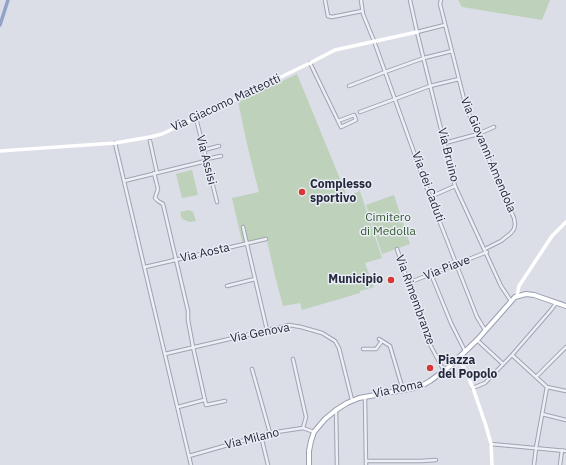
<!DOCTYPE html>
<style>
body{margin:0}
canvas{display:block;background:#dbdde7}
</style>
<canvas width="566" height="465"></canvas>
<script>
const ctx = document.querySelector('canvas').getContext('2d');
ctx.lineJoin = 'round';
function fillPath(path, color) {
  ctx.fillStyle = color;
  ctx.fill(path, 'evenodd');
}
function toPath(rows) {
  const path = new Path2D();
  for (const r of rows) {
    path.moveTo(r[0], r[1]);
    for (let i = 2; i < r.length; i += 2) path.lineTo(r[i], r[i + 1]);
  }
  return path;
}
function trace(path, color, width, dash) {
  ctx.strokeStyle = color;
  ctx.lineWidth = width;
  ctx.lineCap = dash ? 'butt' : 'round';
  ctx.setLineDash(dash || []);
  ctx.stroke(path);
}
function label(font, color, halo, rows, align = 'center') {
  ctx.font = font + ' "IBM Plex Sans",sans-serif';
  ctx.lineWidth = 3;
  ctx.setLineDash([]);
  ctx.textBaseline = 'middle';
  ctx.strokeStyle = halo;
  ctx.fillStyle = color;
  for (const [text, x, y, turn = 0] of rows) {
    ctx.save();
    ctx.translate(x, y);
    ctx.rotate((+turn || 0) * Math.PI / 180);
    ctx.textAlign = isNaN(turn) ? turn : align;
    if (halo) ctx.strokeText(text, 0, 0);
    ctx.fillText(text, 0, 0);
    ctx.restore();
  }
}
fillPath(toPath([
 [458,0,550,0,542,20,462,7],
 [297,74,347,196,360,191,382,258,365,263,374,287,360,291,360,293,302,310,300,303,283,306,274,272,274,271,267,241,243,246,232,198,259,192,249,153,238,102],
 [192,170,198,195,182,198,176,174],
 [394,195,410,244,382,254,366,205],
 [189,210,193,212,196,221,190,222,182,219,180,212]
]), '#bdd1bb');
trace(toPath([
 [0,25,8,0]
]), '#92a3ca', 3.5);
const street = toPath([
 [325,0,328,16,332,17,362,11],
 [361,0,363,14,374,41,430,197,477,317,485,330],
 [410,0,417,32,455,186,501,286,511,301],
 [441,0,440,4,466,107,514,218,515,224,514,229,511,233,501,241,485,249],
 [417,32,445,25],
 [310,63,341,127,356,120,354,115,338,121],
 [349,86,385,72,424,58,452,51],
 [360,112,430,86,459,79],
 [196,118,217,202],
 [150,141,157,173],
 [115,143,191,465],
 [445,143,478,134,494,127],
 [204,150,219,146],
 [206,159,221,156],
 [154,173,158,189,155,198,158,201,163,204,188,311,188,320,193,347,206,405,225,401],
 [124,181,206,161],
 [430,197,455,186],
 [243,227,267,330],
 [397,249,426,337,444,371],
 [145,267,266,239],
 [431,274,451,323,465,351],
 [408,283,487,252],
 [227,286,255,279],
 [379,339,390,346,403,390],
 [477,340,503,364],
 [363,349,376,349,382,341],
 [165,354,289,325,301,327,322,333,335,341,339,348,352,400],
 [512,355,547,387,566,391],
 [293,359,306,417,303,428],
 [252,369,270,433],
 [536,377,566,347],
 [473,388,485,383,512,355,551,310,556,303],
 [365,397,366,465],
 [178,407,204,400],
 [336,410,337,465],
 [542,414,566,420],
 [261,436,268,465],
 [491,444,566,451],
 [189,456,270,433,303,428,314,432],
 [366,461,421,461,436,460],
 [534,465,536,448,547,387],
 [560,465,562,450]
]);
const primary = toPath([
 [309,465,309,451,311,441,314,432,325,419,336,410,347,403,359,398,414,388,423,385,430,381,450,366,477,340,515,297,526,294,534,295,566,306]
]);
trace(street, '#a0a3b1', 4.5);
trace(primary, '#999fb3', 6);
trace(street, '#edeff5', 2.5);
trace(toPath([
 [0,151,115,143,150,137,162,134,196,118,310,63,335,50,417,32],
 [517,296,519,286,552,236,566,222],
 [458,359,464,368,473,388,486,426,491,444,492,465]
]), '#fff', 3.5);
trace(primary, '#fff', 4);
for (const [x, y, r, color] of [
 [302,192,4,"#d83834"],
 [391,280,4,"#d83834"],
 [430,368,4,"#d83834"]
]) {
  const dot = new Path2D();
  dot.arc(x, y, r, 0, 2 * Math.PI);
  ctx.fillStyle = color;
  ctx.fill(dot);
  trace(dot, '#eaecf4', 1.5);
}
label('12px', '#24293d', '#eaecf4', [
 ["Via Giacomo Matteotti",226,103,-25],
 ["Via Bruino",448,155,76],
 ["Via Giovanni Amendola",488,155,67],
 ["Via Assisi",206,160,76],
 ["Via dei Caduti",428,187,70],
 ["Via Aosta",205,253,-13],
 ["Via Piave",447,268,-21],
 ["Via Rimembranze",415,300,70],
 ["Via Genova",260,333,-11],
 ["Via Roma",398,389,-12],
 ["Via Milano",252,439,-14]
]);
label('bold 12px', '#24293d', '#eaecf4', [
 ["Complesso",310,185],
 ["sportivo",310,199],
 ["Municipio",383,280,"right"],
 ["Piazza",438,361],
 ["del Popolo",438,375]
], 'left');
label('12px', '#315a30', '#eaecf4', [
 ["Cimitero",388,218],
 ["di Medolla",388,232]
]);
</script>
